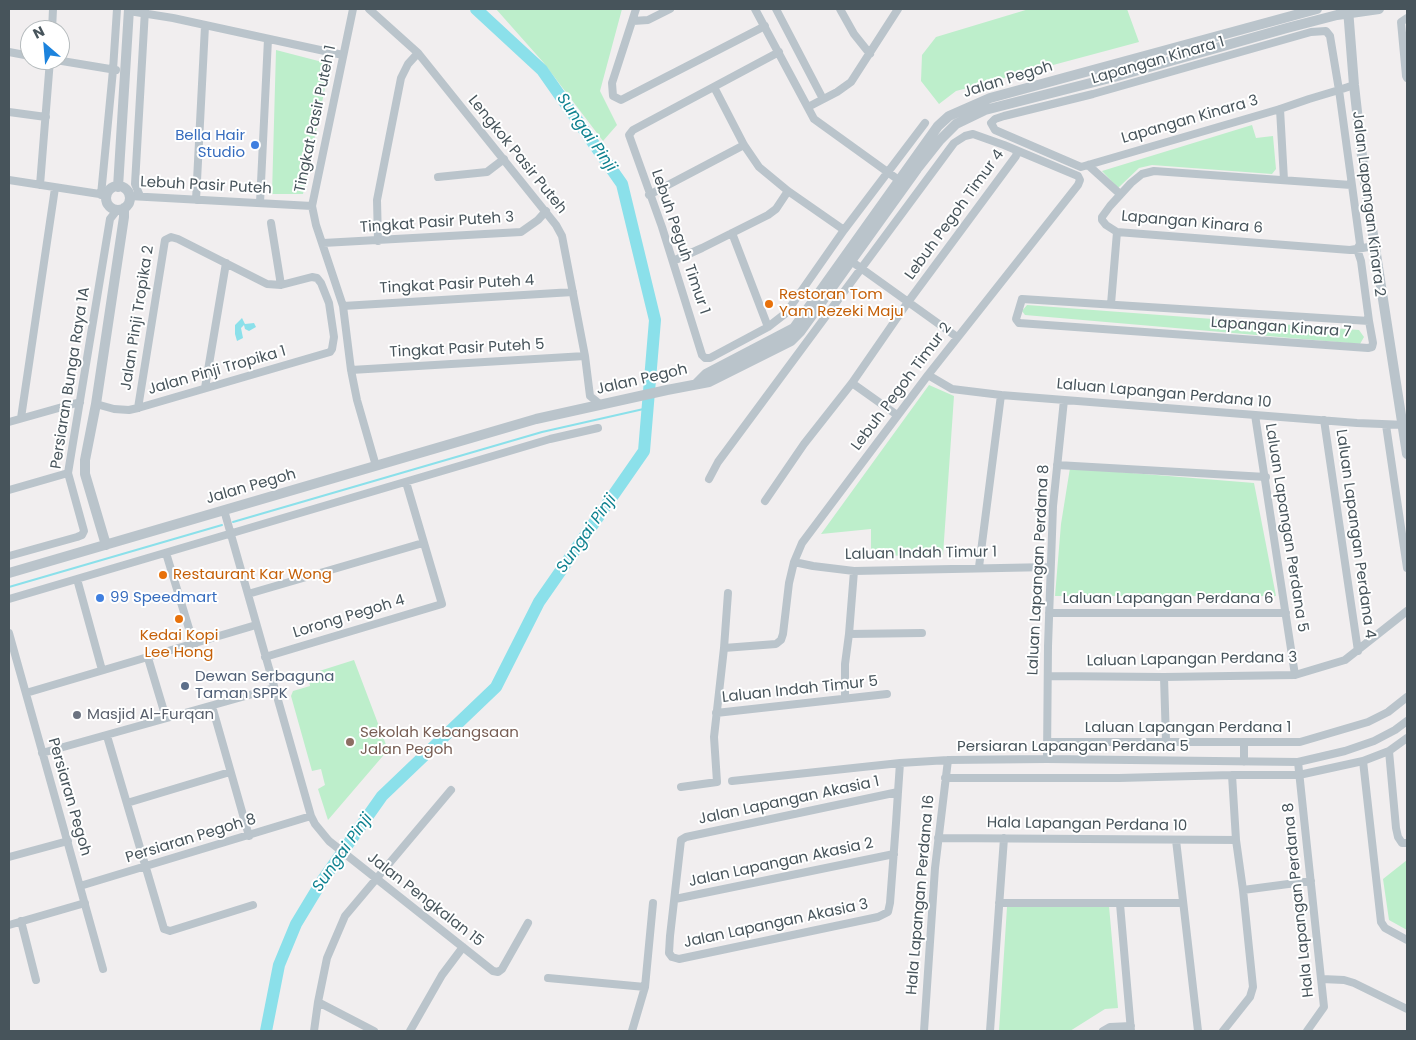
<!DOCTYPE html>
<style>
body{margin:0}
#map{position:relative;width:1416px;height:1040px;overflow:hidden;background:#f1eeef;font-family:Poppins,sans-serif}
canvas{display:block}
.frame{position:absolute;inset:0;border:10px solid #47545b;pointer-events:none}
.north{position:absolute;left:20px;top:20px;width:50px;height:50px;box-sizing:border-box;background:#fff;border:1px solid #b5bbbd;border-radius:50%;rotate:333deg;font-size:14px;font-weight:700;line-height:20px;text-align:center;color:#47545b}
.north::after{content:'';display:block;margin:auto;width:18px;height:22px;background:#1c83dd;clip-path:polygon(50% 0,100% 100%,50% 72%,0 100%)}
</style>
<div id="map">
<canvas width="1416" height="1040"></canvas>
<div class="frame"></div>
<div class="north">N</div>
</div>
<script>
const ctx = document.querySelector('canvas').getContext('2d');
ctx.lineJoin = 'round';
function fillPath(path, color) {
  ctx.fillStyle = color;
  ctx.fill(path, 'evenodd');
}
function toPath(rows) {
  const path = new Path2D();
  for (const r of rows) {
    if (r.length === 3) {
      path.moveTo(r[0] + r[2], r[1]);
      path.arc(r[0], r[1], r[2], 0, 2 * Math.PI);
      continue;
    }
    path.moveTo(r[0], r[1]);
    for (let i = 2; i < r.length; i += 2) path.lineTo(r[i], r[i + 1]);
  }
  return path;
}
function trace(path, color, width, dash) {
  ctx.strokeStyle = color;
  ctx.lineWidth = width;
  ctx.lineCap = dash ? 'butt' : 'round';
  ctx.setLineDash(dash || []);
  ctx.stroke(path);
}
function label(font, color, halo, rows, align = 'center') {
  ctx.font = font + ' Poppins,sans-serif';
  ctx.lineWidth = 4;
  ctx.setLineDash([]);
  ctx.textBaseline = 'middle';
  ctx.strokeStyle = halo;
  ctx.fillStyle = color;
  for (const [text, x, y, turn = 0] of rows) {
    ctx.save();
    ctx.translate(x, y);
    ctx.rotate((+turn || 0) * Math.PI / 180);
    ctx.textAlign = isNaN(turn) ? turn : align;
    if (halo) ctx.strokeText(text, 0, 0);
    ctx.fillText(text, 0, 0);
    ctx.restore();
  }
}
fillPath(toPath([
 [496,9,622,9,600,91,617,125,603,141,543,62],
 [1029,9,1127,9,1139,42,956,91,939,104,921,81,922,55,936,37],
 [276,50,330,64,303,194,272,194],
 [1252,125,1256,138,1273,136,1276,169,1272,174,1152,165,1139,168,1118,188,1102,171],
 [1027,305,1359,330,1364,337,1360,344,1025,315,1022,311],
 [929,385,954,396,943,555,871,556,871,529,821,534],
 [1070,468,1254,483,1276,596,1055,596,1061,524],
 [354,660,388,750,328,820,318,789,325,785,321,769,312,771,291,696,293,691,310,686,309,681,313,677,313,673],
 [1407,860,1407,930,1389,920,1383,879],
 [1109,906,1118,1008,1105,1009,1070,1031,999,1031,1007,907]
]), '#bdeecb');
fillPath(toPath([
 [242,318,245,324,254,323,256,327,249,331,245,329,244,325,241,328,243,338,237,341,235,334,235,325]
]), '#8be0ea');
trace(toPath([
 [233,522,542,432,648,408],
 [9,587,222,525]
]), '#8be0ea', 2);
trace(toPath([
 [266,1031,279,965,296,924,322,881,382,796,496,687,539,602,644,451,655,320,622,184,542,70,476,9]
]), '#8be0ea', 12);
trace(toPath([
 [353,9,312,206,316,225,343,306,351,370,357,400,376,466],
 [369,9,418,53,556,225,562,236,567,262,585,356,590,396,601,405],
 [636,9,612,83,613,96,621,100,765,26],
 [755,9,814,119,900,181],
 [776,9,823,99],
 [840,9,854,34,870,54],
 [129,11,173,18,343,55],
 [1407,18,1401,22,1406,76,1407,78],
 [633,21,648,20,670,9],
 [52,30,53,9],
 [9,52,30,56],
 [779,52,633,130,629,135,662,227,702,355,705,358,710,358,768,327,786,313,844,230,925,123],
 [56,60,116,70],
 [1354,85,1339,90,1309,99,1280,109,1081,167,995,130,991,123,995,119,1004,116,1093,94,1311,32,1326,31,1330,36,1339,90,1360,244,1357,249,1361,261,1369,321],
 [714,87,744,145,759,167,788,191,844,230],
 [808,107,837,92,851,82,898,9],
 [1280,109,1284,180],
 [9,112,46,117],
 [1088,165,1120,194],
 [438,177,487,172,504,159],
 [9,180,106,195],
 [40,185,50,60],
 [1351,185,1154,171,1142,174,1131,183,1110,206,1102,217,1102,220,1106,225,1117,232,1350,250,1375,246],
 [101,195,113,70,117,9],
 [649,195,744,145],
 [129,196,312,206],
 [140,196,135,184,145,10],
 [196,200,205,26],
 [260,203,268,39],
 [271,223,281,285],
 [732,233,768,327],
 [378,241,377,200,401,78,408,64,418,53],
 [323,243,521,232,538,220,546,211],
 [673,261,702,248,768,215,776,209,788,191],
 [851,261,957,337],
 [1022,299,1369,321,1373,343,1372,347,1368,348,1019,323,1016,319,1022,299],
 [1111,304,1117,232],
 [343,306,573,292],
 [351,370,585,356],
 [928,375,952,389,1001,395,1357,423,1407,425],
 [852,383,897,415],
 [205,388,226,263],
 [96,404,114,409,129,410,138,408,330,352,332,349,334,337,329,303,321,283,317,278,312,277,281,285,267,284,178,239,171,237,165,240,138,408],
 [1255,415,1295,675],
 [21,418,55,188],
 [1324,420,1358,651],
 [9,422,80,402],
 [1386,425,1407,568],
 [1057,465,1266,477],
 [709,479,718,462,954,143,965,136,973,134,1004,145,1078,176,1080,180,1078,185,928,375,802,543,794,562,789,583,783,634,781,640,776,644,724,648],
 [9,490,68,473],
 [765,501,804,444,852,383,908,302,1016,156,1017,151],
 [224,510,311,816,315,824,329,841,493,971,498,972,502,969,528,923],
 [166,553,194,645],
 [9,556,77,537,82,535,84,531,68,473,110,219,117,210],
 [794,562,813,566,854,571,1050,567],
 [979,567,1001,395],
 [77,579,102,670],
 [248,594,423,543],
 [9,599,503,453,550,439,598,428],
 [1049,613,1286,613],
 [9,633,103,969],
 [849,634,922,633],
 [265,657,442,604,406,482],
 [148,658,166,718],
 [1048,676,1164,677,1295,675,1345,660,1407,611],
 [1164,677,1166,741],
 [26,693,256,625],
 [845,698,845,664,849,634,854,571],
 [212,706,249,836],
 [716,713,887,694],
 [107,736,164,929,170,931,253,905],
 [1048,742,1300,742,1368,722,1388,712,1407,697],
 [1244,742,1244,762],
 [1389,751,1396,828,1398,837,1402,843,1407,843],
 [42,753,274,688],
 [1047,759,1048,646,1053,506,1064,400],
 [1363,761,1381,922,1385,928,1407,940],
 [1298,762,1324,1007,1307,1031],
 [945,778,1119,778,1232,775,1299,775,1363,761,1389,751,1407,738],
 [732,781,900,763,948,760,1047,759,1298,762,1345,751,1374,741,1395,730,1407,721],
 [681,787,717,782,714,737,724,648,728,593],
 [898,792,686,837,681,840,670,936,669,953,672,957,679,959,878,917,888,912,890,903,896,823,898,792,900,763],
 [127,803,230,772],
 [938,838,1236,840],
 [1176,840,1198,1031],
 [9,857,68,841],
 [80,886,311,816],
 [1243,890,1311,881],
 [675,899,894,854],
 [999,903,1183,903],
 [1120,904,1131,1031],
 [21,921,36,980],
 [9,925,85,903],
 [548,978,645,987],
 [1322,979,1344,980,1354,983,1407,1009],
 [314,1031,318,1002],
 [374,1031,318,1002,327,958,345,916,451,790],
 [410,1031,442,975,463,947],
 [632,1031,645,987,653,903],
 [924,1031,935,868,948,760],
 [990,1031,1004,838],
 [1103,1031,1110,1027,1131,1026],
 [1223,1031,1250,997,1253,987,1243,890,1236,840,1232,775]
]), '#bac4cb', 8);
trace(toPath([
 [1348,9,1354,85,1365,183,1407,454],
 [118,198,12],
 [118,187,129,9],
 [696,384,706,374,794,328,938,126,949,116,990,98,1317,9],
 [106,545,85,474,85,460,96,404,124,217,124,208],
 [9,573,536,419,667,390,709,382,791,341,800,332,917,169,940,140,956,124,985,110,1114,77,1287,28,1337,15,1379,9]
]), '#bac4cb', 10);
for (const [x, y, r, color] of [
 [255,145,5,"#3f7fe0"],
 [769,304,5,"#e8710a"],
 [163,575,5,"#e8710a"],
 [100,598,5,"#3f7fe0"],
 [179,619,5,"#e8710a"],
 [185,686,5,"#5c6f8a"],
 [77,715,5,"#6b7280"],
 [350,742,5,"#8d6e63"]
]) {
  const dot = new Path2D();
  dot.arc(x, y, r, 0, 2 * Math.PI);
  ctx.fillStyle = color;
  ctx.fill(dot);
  trace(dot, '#fff', 2);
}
label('15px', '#47545b', '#fff', [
 ["Lapangan Kinara 1",1158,61,-16],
 ["Jalan Pegoh",1008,80,-17],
 ["Tingkat Pasir Puteh 1",316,119,-78],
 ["Lapangan Kinara 3",1190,120,-16],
 ["Lengkok Pasir Puteh",517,155,51],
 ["Lebuh Pasir Puteh",206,186,3],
 ["Jalan Lapangan Kinara 2",1368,204,83],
 ["Lebuh Pegoh Timur 4",955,215,-54],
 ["Tingkat Pasir Puteh 3",437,223,-4],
 ["Lapangan Kinara 6",1192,223,5],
 ["Lebuh Peguh Timur 1",680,242,71],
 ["Tingkat Pasir Puteh 4",457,285,-3],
 ["Jalan Pinji Tropika 2",138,318,-81],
 ["Lapangan Kinara 7",1281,328,4],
 ["Tingkat Pasir Puteh 5",467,349,-3],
 ["Jalan Pinji Tropika 1",217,371,-16],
 ["Persiaran Bunga Raya 1A",71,378,-81],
 ["Jalan Pegoh",642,380,-13],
 ["Lebuh Pegoh Timur 2",902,387,-53],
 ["Laluan Lapangan Perdana 10",1164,394,5],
 ["Jalan Pegoh",251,487,-16],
 ["Laluan Lapangan Perdana 5",1286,528,81],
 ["Laluan Lapangan Perdana 4",1355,534,82],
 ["Laluan Indah Timur 1",921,554,-1],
 ["Laluan Lapangan Perdana 8",1039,570,-87],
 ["Laluan Lapangan Perdana 6",1168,599],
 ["Lorong Pegoh 4",349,617,-17],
 ["Laluan Lapangan Perdana 3",1192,660,-1],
 ["Laluan Indah Timur 5",800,690,-6],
 ["Laluan Lapangan Perdana 1",1188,728],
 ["Persiaran Lapangan Perdana 5",1073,747],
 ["Persiaran Pegoh",69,797,74],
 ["Jalan Lapangan Akasia 1",789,801,-12],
 ["Hala Lapangan Perdana 10",1087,825,1],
 ["Persiaran Pegoh 8",191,839,-17],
 ["Jalan Lapangan Akasia 2",781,863,-12],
 ["Hala Lapangan Perdana 16",921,895,-85],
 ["Jalan Pengkalan 15",425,900,38],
 ["Hala Lapangan Perdana 8",1299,900,-96],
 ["Jalan Lapangan Akasia 3",776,924,-12]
]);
label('15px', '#366cbe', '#fff', [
 ["Bella Hair",245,136],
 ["Studio",245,153],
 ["99 Speedmart",110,598,"left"]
], 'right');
label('15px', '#c56008', '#fff', [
 ["Restoran Tom",779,295],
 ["Yam Rezeki Maju",779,312],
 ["Restaurant Kar Wong",173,575],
 ["Kedai Kopi",179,636,"center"],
 ["Lee Hong",179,653,"center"]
], 'left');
label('15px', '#4e5e75', '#fff', [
 ["Dewan Serbaguna",195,677],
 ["Taman SPPK",195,694]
], 'left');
label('15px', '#5b616d', '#fff', [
 ["Masjid Al-Furqan",87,715]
], 'left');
label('15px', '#785e54', '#fff', [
 ["Sekolah Kebangsaan",360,733],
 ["Jalan Pegoh",360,750]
], 'left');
label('italic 16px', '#0f8290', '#fff', [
 ["Sungai Pinji",586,133,55],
 ["Sungai Pinji",587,534,-55],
 ["Sungai Pinji",343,853,-55]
]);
</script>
